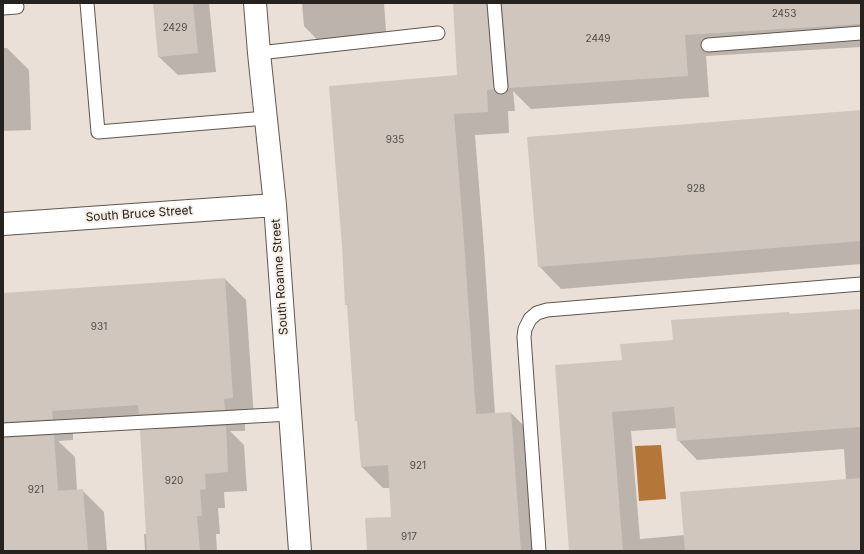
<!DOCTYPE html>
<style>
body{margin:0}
#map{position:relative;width:864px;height:554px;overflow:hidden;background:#eae0d7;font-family:Inter,sans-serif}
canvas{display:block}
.frame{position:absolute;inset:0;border:4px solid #26221f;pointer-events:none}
</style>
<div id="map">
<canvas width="864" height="554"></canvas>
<div class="frame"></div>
</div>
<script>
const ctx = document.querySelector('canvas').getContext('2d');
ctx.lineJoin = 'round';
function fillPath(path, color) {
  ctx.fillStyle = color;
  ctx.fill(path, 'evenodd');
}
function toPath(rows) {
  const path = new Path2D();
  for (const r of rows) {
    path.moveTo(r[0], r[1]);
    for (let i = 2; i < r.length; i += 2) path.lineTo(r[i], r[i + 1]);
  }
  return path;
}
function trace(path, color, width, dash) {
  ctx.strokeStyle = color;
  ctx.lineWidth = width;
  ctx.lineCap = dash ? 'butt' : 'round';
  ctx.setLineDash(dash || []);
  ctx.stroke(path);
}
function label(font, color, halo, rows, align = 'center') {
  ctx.font = font + ' Inter,sans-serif';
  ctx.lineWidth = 3.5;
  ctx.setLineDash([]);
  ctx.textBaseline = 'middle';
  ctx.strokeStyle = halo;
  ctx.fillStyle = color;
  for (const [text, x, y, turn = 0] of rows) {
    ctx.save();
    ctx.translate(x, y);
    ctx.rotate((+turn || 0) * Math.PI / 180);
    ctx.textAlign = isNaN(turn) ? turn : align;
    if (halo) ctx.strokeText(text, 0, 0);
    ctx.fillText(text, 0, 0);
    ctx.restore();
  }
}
fillPath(toPath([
 [661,445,666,499,639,501,635,446]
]), '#b57739');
fillPath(toPath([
 [154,3,209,3,216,72,178,75,159,57],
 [302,3,384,3,387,45,326,49,304,26],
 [454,3,861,3,861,47,706,56,709,97,531,109,513,91,515,111,508,111,509,133,475,135,484,249,495,414,511,413,532,434,540,551,368,551,392,518,390,488,383,488,362,467,359,423,356,420,458,76],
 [3,48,7,48,29,70,31,130,3,131],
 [861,111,861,264,561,289,539,266],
 [225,279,246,300,254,419,245,420,245,431,230,431,244,445,247,491,224,492,225,508,218,508,220,534,216,534,217,551,145,551,144,534,147,534,156,430,152,426,73,432,73,440,58,441,75,457,77,491,82,490,104,512,107,551,3,551,3,294],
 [861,310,861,551,570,551,623,361,674,341,789,313,790,315],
 [677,428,678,440,697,460,844,449,846,480,685,535,640,539,631,431]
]), '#0003');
fillPath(toPath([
 [153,3,193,3,198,53,158,57],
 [453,3,486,3,494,89,487,90,488,112,454,114,463,227,476,414,511,412,521,551,367,551,365,518,391,517,388,465,361,467,357,421,355,421,347,305,345,305,342,246,329,86,457,75],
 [502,3,861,3,861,24,685,35,688,76,509,88],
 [861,110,861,241,538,267,527,137],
 [225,278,233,398,224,399,225,410,139,414,138,405,52,411,53,419,3,422,3,293],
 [861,309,861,427,677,441,674,407,612,412,623,551,569,551,555,365,622,360,620,344,673,340,671,320,789,312,789,314],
 [226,426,228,472,205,474,206,489,200,490,202,516,197,516,200,551,147,551,140,430],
 [54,435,58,491,83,489,88,551,3,551,3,438],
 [861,478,861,551,685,551,680,492]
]), '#d0c6be');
const service = toPath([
 [87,3,98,132,266,118],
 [494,3,501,87],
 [3,8,17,7,16,3],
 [708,45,861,33],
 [259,53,438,33],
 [3,430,290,414],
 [539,551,524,337,525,329,530,319,537,313,547,310,861,284]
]);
const minor = toPath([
 [255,3,259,53,275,205,300,551],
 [3,224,275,205]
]);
trace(service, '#605750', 15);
trace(minor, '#605750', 24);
trace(service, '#fff', 13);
trace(minor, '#fff', 22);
label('10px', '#504b47', null, [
 ["2453",784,14],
 ["2429",175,28],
 ["2449",598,39],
 ["935",395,140],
 ["928",696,189],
 ["931",99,327],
 ["921",418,466],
 ["920",174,481],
 ["921",36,490],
 ["917",409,537]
]);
label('12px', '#26221f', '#f7ede4', [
 ["South Bruce Street",139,214,-4],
 ["South Roanne Street",280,277,-94]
]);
</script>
